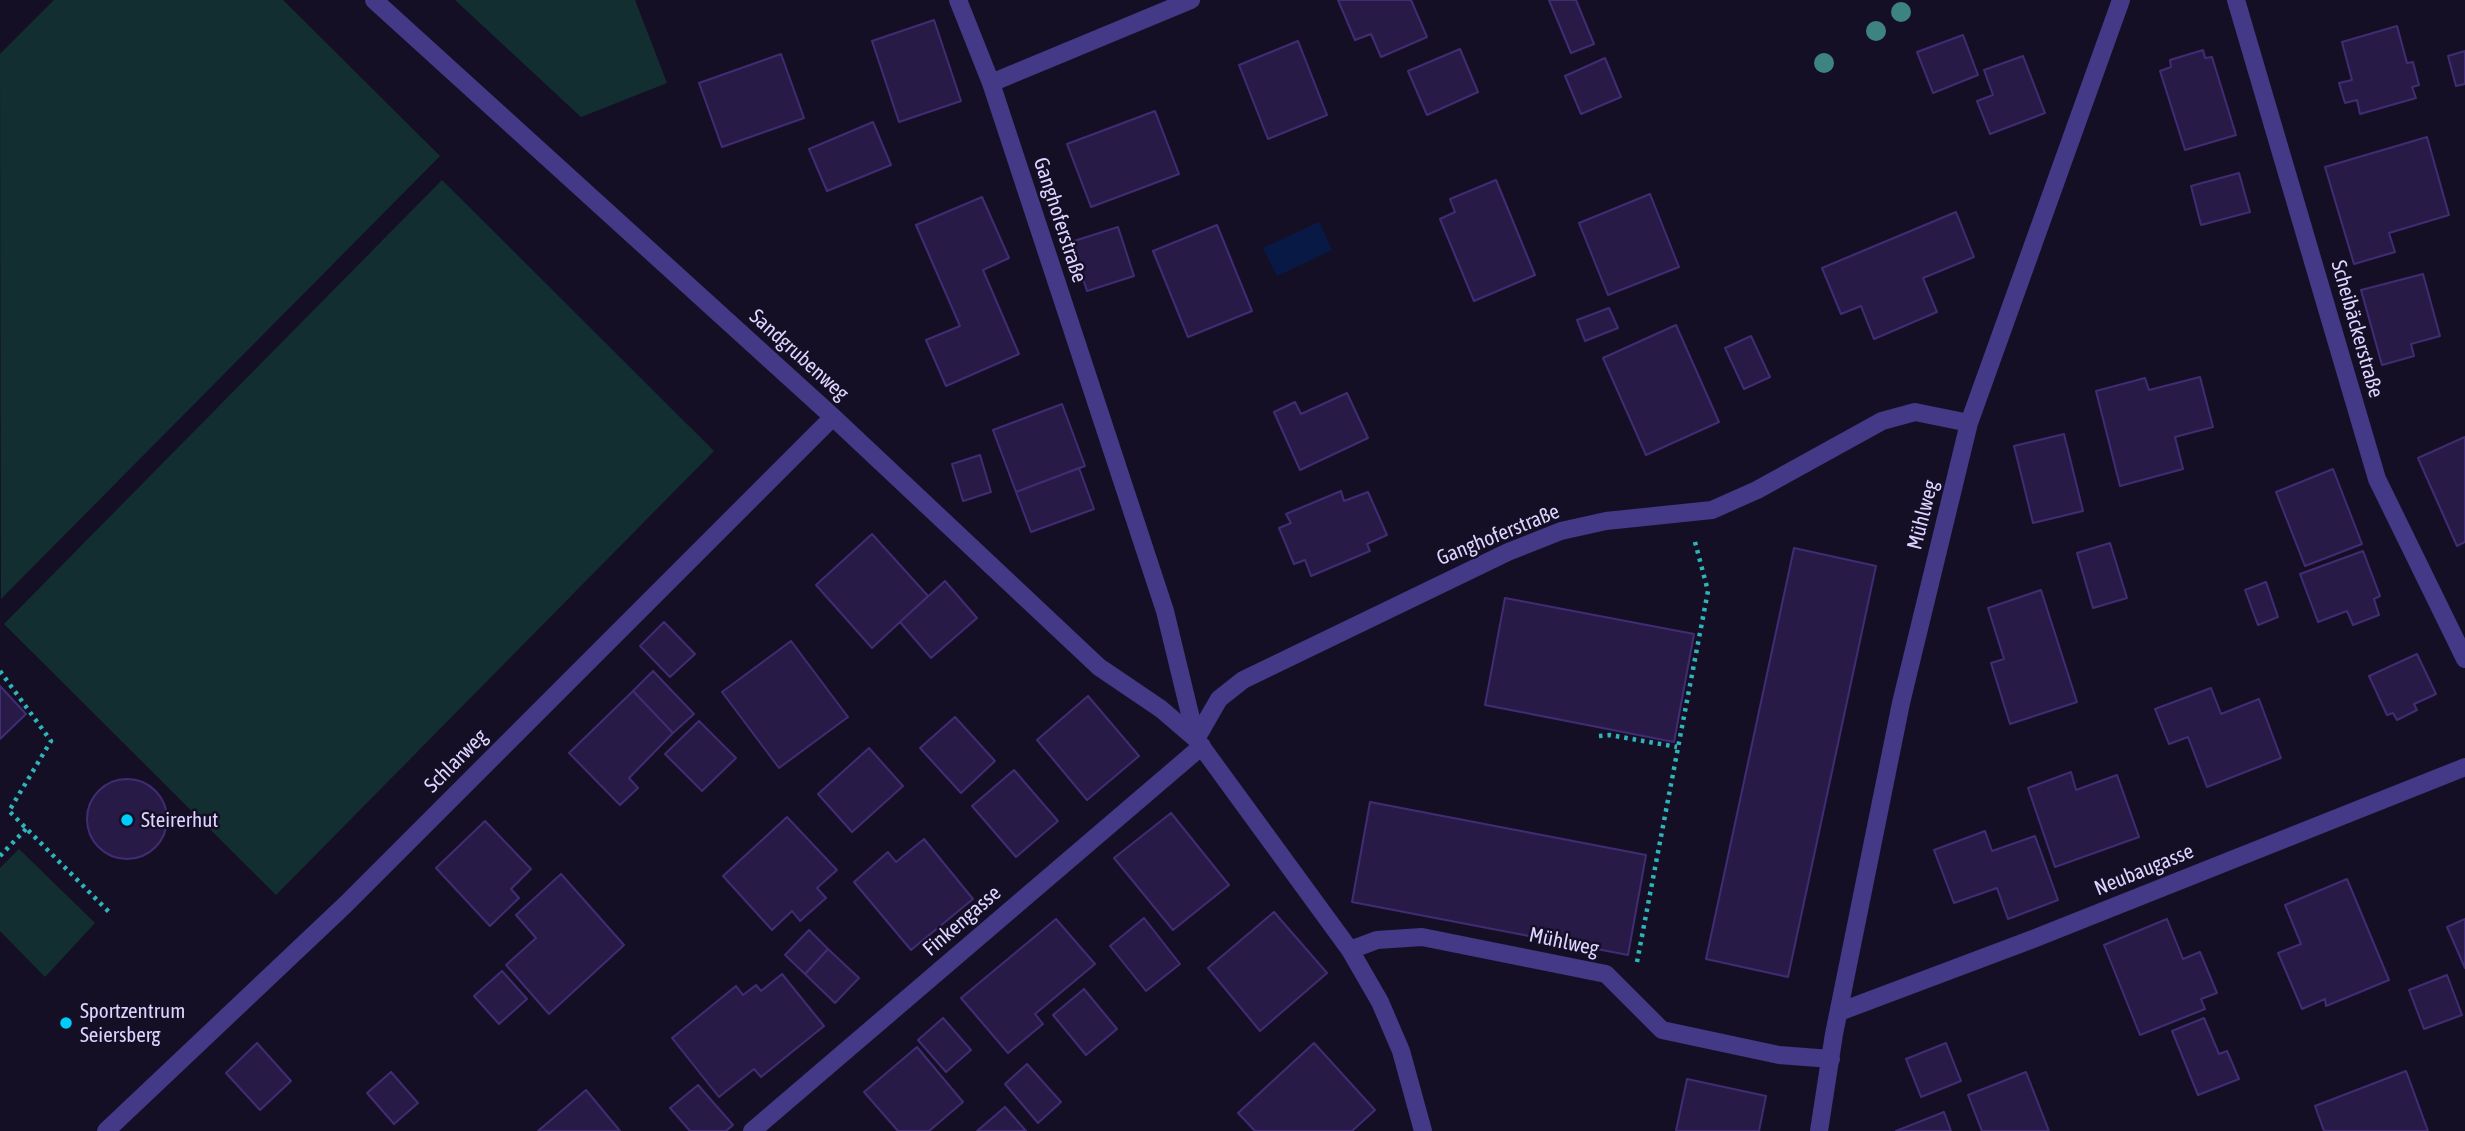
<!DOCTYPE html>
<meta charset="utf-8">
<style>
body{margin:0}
canvas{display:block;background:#150f26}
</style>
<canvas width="2465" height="1131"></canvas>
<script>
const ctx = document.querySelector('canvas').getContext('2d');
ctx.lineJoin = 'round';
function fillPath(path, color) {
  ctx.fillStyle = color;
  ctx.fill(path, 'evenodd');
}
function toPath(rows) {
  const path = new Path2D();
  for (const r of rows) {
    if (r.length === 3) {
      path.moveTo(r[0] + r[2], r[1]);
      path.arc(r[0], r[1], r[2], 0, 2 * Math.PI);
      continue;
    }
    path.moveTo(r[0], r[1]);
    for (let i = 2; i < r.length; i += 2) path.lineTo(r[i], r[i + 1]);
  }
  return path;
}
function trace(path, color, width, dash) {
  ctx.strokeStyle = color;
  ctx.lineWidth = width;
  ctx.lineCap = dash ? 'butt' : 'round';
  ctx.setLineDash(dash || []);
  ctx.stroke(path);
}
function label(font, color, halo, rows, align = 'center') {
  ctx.font = font + ' "Asap Condensed",sans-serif';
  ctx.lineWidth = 5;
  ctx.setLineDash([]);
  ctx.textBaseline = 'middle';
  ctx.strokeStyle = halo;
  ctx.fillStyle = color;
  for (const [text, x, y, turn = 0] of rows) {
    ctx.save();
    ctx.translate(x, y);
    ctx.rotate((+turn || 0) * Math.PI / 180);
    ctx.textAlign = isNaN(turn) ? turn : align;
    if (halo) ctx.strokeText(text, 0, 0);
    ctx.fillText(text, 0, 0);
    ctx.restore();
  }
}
fillPath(toPath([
 [54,0,283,0,440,156,1,599,0,54],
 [455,0,635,0,667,83,581,117],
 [442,180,714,451,276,895,4,624],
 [19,849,95,923,45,977,0,931,0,868]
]), '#122e30');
fillPath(toPath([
 [1319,222,1332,250,1277,276,1263,248]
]), '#091945');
const building = toPath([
 [1338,0,1411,0,1427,37,1381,57,1371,34,1355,40,1338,0],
 [1549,0,1576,0,1594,44,1571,53,1549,0],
 [934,20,961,101,899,122,872,41,934,20],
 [2397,26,2407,63,2413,62,2419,85,2412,87,2416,98,2360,114,2357,100,2345,103,2339,83,2352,80,2342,42,2397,26],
 [1963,35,1978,75,1933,93,1917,52,1963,35],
 [1298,41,1327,115,1268,139,1239,65,1298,41],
 [1460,49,1478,92,1427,115,1408,71,1460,49],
 [2203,50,2205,58,2212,57,2236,135,2185,150,2160,71,2171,67,2170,60,2203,50],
 [2465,51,2465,84,2456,86,2448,56,2465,51],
 [781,54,804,118,722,147,699,83,781,54],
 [2023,56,2045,113,1990,134,1977,101,1993,95,1984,70,2023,56],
 [1605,58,1621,97,1581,114,1565,76,1605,58],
 [1155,111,1179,174,1091,207,1067,144,1155,111],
 [873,122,891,165,827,191,809,149,873,122],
 [2427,137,2449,215,2389,233,2395,252,2354,264,2325,167,2427,137],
 [2239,173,2250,212,2201,225,2191,186,2239,173],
 [1496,180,1535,275,1474,301,1440,219,1455,212,1450,199,1496,180],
 [1650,194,1679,267,1608,295,1579,223,1650,194],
 [982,197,1009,258,983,270,1019,354,946,386,926,340,960,326,916,225,982,197],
 [1956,212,1974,257,1923,278,1937,312,1874,339,1861,306,1841,314,1822,268,1956,212],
 [1217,225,1252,311,1188,337,1153,251,1217,225],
 [1118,227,1134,276,1087,291,1071,242,1118,227],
 [2423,274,2440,336,2411,344,2414,356,2382,365,2361,290,2423,274],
 [1609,308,1618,328,1585,341,1577,320,1609,308],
 [1676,325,1719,422,1646,455,1603,358,1676,325],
 [1751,336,1770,377,1744,389,1725,348,1751,336],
 [2200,377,2213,427,2175,437,2183,469,2120,486,2096,391,2145,378,2149,390,2200,377],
 [1347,393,1368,438,1300,470,1274,412,1295,402,1301,414,1347,393],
 [1062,404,1085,466,1016,492,993,430,1062,404],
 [2064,434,2083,511,2033,523,2014,446,2064,434],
 [2465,437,2465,542,2457,546,2418,458,2465,437],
 [980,455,991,492,963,501,952,464,980,455],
 [1079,468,1094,509,1031,532,1016,492,1079,468],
 [2333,469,2362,544,2305,566,2276,492,2333,469],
 [1341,491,1344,501,1368,492,1387,535,1367,544,1370,551,1311,576,1305,560,1294,564,1279,528,1291,523,1286,514,1341,491],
 [872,534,928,596,872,648,816,585,872,534],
 [2110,543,2127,598,2093,608,2077,553,2110,543],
 [1794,548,1876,566,1788,977,1706,959,1794,548],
 [2363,551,2380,596,2374,599,2379,615,2353,625,2347,611,2318,622,2300,574,2363,551],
 [945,581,977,618,931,658,900,622,945,581],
 [2266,582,2278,617,2258,625,2245,590,2266,582],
 [2041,590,2077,702,2010,724,1991,663,2004,659,1988,608,2041,590],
 [1505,598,1694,634,1674,742,1485,705,1505,598],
 [664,622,695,654,670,677,640,646,664,622],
 [791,641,848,717,779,768,722,692,791,641],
 [2417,654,2436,694,2414,704,2417,710,2397,720,2393,713,2387,715,2369,676,2417,654],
 [653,671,694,714,673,733,633,691,653,671],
 [0,686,26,714,0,739,0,686],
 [2211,688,2221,714,2259,699,2281,758,2207,787,2188,737,2169,744,2155,709,2211,688],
 [633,691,673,733,629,778,638,788,620,805,569,753,633,691],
 [1088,696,1139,756,1087,800,1037,740,1088,696],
 [955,717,995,761,961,793,920,748,955,717],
 [699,721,736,758,702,791,665,754,699,721],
 [869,748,903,786,852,832,818,794,869,748],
 [1014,770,1058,821,1016,857,972,806,1014,770],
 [2071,772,2076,790,2117,775,2139,837,2055,867,2028,788,2071,772],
 [127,819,40],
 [1370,802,1646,855,1628,955,1352,902,1370,802],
 [1171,813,1229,885,1173,930,1114,858,1171,813],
 [787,817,837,870,817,888,826,898,800,921,792,911,772,930,723,876,787,817],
 [485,821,531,869,511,889,519,898,490,926,436,868,485,821],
 [1985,831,1992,851,2035,836,2058,900,2008,919,1997,888,1954,903,1934,850,1985,831],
 [924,839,973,899,911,950,854,882,888,852,896,862,924,839],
 [561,874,624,945,549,1014,506,965,536,938,516,915,561,874],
 [2347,879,2389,980,2326,1006,2325,999,2302,1009,2278,953,2301,944,2285,905,2347,879],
 [1274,912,1327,973,1260,1031,1208,968,1274,912],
 [1144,918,1180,964,1146,991,1110,946,1144,918],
 [1056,919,1095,964,1035,1014,1043,1024,1008,1053,961,998,1056,919],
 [2167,919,2183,959,2200,952,2217,993,2201,999,2205,1009,2140,1035,2104,945,2167,919],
 [2465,919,2465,968,2447,927,2465,919],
 [809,930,828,949,805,974,785,955,809,930],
 [828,949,859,978,835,1003,805,974,828,949],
 [502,971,527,999,499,1024,474,996,502,971],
 [782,974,824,1026,761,1077,754,1069,719,1097,672,1038,736,986,743,995,756,985,761,991,782,974],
 [2447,975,2462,1015,2424,1029,2409,990,2447,975],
 [1084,989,1117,1029,1086,1055,1053,1015,1084,989],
 [943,1018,971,1050,946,1072,918,1040,943,1018],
 [2204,1018,2219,1054,2227,1051,2239,1079,2198,1095,2172,1031,2204,1018],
 [257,1043,291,1081,260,1110,226,1073,257,1043],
 [1314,1043,1375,1110,1352,1131,1255,1131,1238,1113,1314,1043],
 [1946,1043,1961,1081,1921,1097,1906,1059,1946,1043],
 [917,1047,963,1102,929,1131,898,1131,864,1092,917,1047],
 [1027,1064,1061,1102,1038,1123,1005,1084,1027,1064],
 [2406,1071,2428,1131,2324,1131,2315,1106,2406,1071],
 [391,1072,418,1103,394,1124,367,1093,391,1072],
 [2026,1072,2049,1131,1982,1131,1968,1095,2026,1072],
 [1687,1079,1766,1096,1759,1131,1676,1131,1687,1079],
 [698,1085,733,1125,726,1131,690,1131,670,1108,698,1085],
 [586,1090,620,1131,538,1131,586,1090],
 [1005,1107,1026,1131,977,1131,1005,1107],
 [1944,1112,1951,1131,1896,1131,1944,1112]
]);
fillPath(building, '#281a47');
trace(building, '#412c74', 2);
trace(toPath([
 [0,671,51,741,9,811,109,912],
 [1599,736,1610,735,1677,747],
 [0,856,26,829],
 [1637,962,1708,591,1695,542]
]), '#2db5ba', 4.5, [3.5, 5]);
trace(toPath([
 [374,0,833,417,1099,667,1161,709,1196,739,1219,699,1243,680,1508,552,1561,531,1606,521,1712,510,1757,490,1882,421,1915,412,1969,423],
 [958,0,991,83,1165,611,1196,739,1350,950,1380,1002,1401,1051,1423,1131],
 [2236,0,2377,479,2465,659],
 [991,83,1191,0],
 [1350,950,1377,940,1422,937,1606,974,1662,1030,1779,1055,1831,1059],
 [1839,1012,2033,939,2465,767],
 [106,1131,345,905,833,417],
 [752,1131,1202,746],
 [1819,1131,1834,1034,1901,703,1969,423,2121,0]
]), '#433986', 18);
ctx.fillStyle = '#3d8382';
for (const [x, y] of [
 [1901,12],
 [1876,31],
 [1824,63]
]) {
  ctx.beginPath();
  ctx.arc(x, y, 10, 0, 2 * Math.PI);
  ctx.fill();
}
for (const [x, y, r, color] of [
 [127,820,7,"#00cdff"],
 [66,1023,7,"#00cdff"]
]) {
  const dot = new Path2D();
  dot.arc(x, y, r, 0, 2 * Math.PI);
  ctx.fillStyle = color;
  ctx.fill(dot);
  trace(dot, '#150f26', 2.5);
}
label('21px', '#ddd4ff', '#150f26', [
 ["Ganghoferstraße",1060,220,72],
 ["Scheibäckerstraße",2357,329,74],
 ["Sandgrubenweg",799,355,42],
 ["Mühlweg",1923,515,-76],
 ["Ganghoferstraße",1498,535,-22],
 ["Schlarweg",456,761,-45],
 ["Neubaugasse",2144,870,-22],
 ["Finkengasse",962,921,-41],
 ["Mühlweg",1564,942,12]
]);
label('21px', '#ddd4ff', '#150f26', [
 ["Steirerhut",141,820],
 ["Sportzentrum",80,1011],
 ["Seiersberg",80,1035]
], 'left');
</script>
